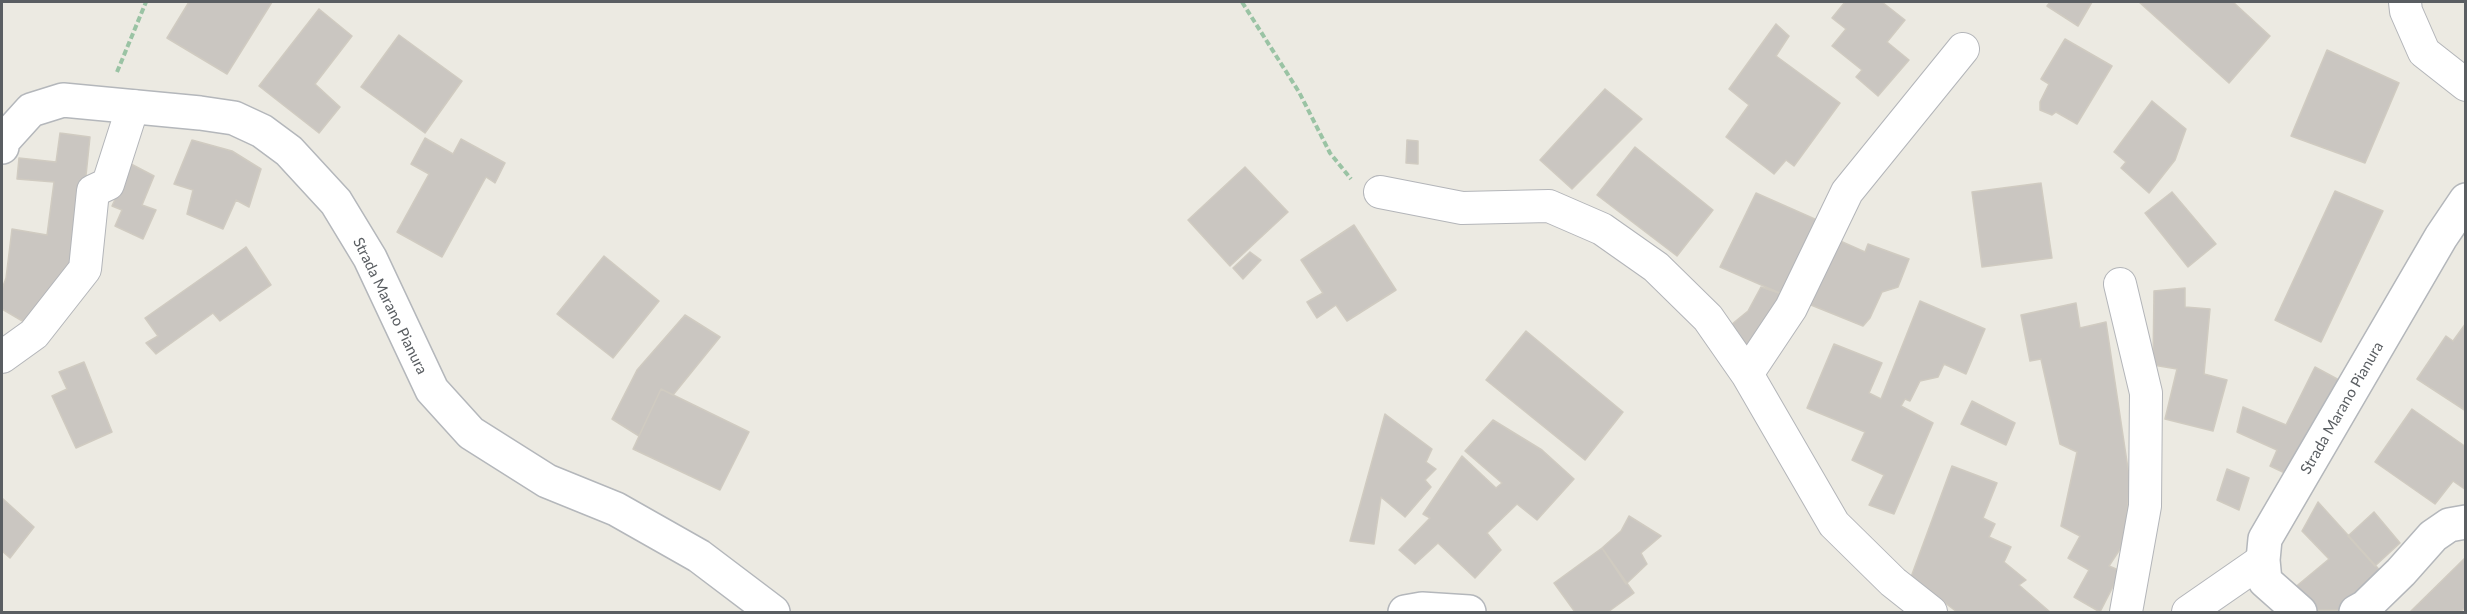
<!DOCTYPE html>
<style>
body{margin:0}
#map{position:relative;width:2467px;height:614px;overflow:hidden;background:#eceae2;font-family:Lato,sans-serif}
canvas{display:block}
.frame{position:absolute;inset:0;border:3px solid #5a5e62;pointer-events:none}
</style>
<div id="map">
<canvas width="2467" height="614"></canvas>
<div class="frame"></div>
</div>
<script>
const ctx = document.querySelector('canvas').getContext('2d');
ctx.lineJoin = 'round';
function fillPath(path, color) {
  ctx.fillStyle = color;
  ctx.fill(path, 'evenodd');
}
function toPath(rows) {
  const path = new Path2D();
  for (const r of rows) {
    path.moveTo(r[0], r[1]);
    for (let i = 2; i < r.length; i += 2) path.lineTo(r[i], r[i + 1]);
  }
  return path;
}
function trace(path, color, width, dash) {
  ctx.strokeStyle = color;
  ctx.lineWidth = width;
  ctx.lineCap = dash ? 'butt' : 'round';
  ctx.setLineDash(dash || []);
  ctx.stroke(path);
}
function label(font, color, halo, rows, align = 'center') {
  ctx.font = font + ' Lato,sans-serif';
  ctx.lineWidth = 6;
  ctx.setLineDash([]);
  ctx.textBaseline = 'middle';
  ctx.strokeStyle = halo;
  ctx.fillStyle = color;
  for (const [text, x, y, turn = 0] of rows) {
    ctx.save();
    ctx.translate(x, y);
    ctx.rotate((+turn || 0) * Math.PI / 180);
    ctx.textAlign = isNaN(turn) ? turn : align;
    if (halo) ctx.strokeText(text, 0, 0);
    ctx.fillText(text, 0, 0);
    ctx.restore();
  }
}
const building = toPath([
 [189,2,272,2,227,74,167,38,189,2],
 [1845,2,1882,2,1905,20,1887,42,1909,60,1878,96,1856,77,1862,70,1832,46,1846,29,1832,18,1845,2],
 [2050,2,2092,2,2078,26,2047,6,2050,2],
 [2139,2,2233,2,2270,36,2229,83,2139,2],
 [319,9,352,36,315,84,340,107,319,133,259,86,319,9],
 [1776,24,1789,36,1776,56,1840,103,1794,166,1786,160,1774,174,1726,137,1749,105,1729,89,1776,24],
 [399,35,462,81,425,133,361,87,399,35],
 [2065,39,2112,66,2077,124,2056,112,2052,115,2040,110,2040,102,2049,84,2041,79,2065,39],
 [2327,50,2399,83,2365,163,2291,136,2327,50],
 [1605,89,1642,119,1572,189,1540,160,1605,89],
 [2152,101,2186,129,2175,160,2149,193,2121,168,2126,162,2114,152,2152,101],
 [60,133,90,137,76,272,36,329,2,309,2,289,6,278,12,229,47,235,54,182,17,179,19,158,56,162,60,133],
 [425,138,453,154,461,139,505,163,495,183,486,177,442,257,397,232,429,174,411,164,425,138],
 [192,140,232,151,261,169,249,207,236,200,223,229,187,214,193,190,174,184,192,140],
 [1407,140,1418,141,1418,164,1406,163,1407,140],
 [1635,147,1713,210,1677,256,1597,195,1635,147],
 [131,164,154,176,142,205,156,210,143,239,115,226,122,210,112,206,131,164],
 [1245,167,1288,212,1230,266,1188,220,1245,167],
 [2041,183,2052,258,1982,267,1972,192,2041,183],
 [2335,191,2383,211,2321,342,2275,320,2335,191],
 [2172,192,2216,244,2188,267,2145,213,2172,192],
 [1756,193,1817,220,1782,294,1720,267,1756,193],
 [1354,225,1396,290,1347,321,1336,305,1317,318,1307,302,1323,293,1301,260,1354,225],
 [1838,240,1865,252,1868,244,1909,259,1898,287,1882,292,1870,318,1863,326,1811,305,1838,240],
 [246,247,271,285,220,321,213,313,156,354,146,343,158,336,145,318,246,247],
 [1250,252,1261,260,1243,279,1233,268,1250,252],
 [604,256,659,301,613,358,557,314,604,256],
 [1761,287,1782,294,1746,353,1726,329,1748,311,1761,287],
 [2185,288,2185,307,2210,309,2204,374,2227,380,2213,431,2165,419,2177,369,2153,365,2154,291,2185,288],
 [1920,301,1985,329,1966,374,1944,364,1938,377,1920,381,1910,401,1905,399,1901,406,1933,423,1894,514,1869,505,1884,475,1852,460,1865,432,1807,408,1834,344,1882,363,1869,393,1881,399,1920,301],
 [2076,303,2080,328,2106,322,2130,482,2124,543,2109,566,2121,571,2100,612,2074,597,2089,570,2068,558,2080,536,2061,526,2077,452,2060,444,2041,359,2030,361,2021,315,2076,303],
 [685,315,720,337,673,395,661,389,639,436,612,419,637,370,685,315],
 [2466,323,2466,411,2417,379,2446,336,2453,341,2466,323],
 [1526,331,1623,412,1585,460,1486,380,1526,331],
 [84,362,112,432,76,448,52,396,67,389,59,372,84,362],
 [2315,367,2339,380,2287,474,2270,466,2277,450,2237,432,2243,407,2286,425,2315,367],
 [661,389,749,432,720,490,633,449,661,389],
 [1972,401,2015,423,2006,445,1961,424,1972,401],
 [2412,409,2466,447,2466,490,2453,481,2435,504,2375,462,2412,409],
 [1385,414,1432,449,1426,462,1436,469,1425,480,1431,487,1405,517,1381,497,1374,544,1350,541,1385,414],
 [1493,420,1542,450,1574,479,1537,520,1517,504,1487,533,1501,550,1475,578,1438,543,1415,564,1399,550,1430,518,1423,514,1462,456,1496,488,1502,483,1465,451,1493,420],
 [1952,466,1997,483,1983,518,1995,524,1989,537,2011,547,2004,562,2026,580,2019,585,2050,612,1957,612,1911,577,1952,466],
 [2227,469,2249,478,2239,510,2217,500,2227,469],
 [2,498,34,527,10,558,2,551,2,498],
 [2318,502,2385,576,2341,610,2317,610,2293,589,2329,559,2302,531,2318,502],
 [2374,512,2400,543,2375,566,2348,536,2374,512],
 [1629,516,1661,536,1641,553,1647,564,1626,584,1602,548,1621,531,1629,516],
 [1602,548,1634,593,1608,612,1575,612,1554,583,1602,548],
 [2466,557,2466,607,2460,612,2410,612,2466,557]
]);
fillPath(building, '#cac6c1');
trace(building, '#d0cbc1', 1.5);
const street = toPath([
 [2405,2,2406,11,2424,52,2466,85],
 [1380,192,1462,208,1549,206,1602,229,1656,267,1708,318,1747,374,1834,524,1893,582,1931,612],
 [2120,284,2146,393,2145,506,2126,612],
 [2,357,34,334,85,269,93,191,108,184,133,106],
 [1747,374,1791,308,1847,192,1963,49],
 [2188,612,2263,560]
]);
const secondary = toPath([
 [2,147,2,142,31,110,63,100,200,113,234,118,262,131,289,151,336,202,370,258,432,390,471,433,547,481,616,509,699,556,773,612],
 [1405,612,1422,609,1469,612],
 [2300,612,2265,581,2263,560,2265,539,2441,237,2466,200],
 [2356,612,2365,607,2401,572,2433,536,2449,525,2466,522]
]);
trace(street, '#b3b5b9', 34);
trace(secondary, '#b4b7bb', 36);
trace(toPath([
 [1242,2,1299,92,1330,153,1351,179],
 [117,72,146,2]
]), '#9ac3a4', 4, [6, 3]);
trace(street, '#fff', 32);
trace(secondary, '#fff', 33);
label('15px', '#5a5e62', '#fff', [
 ["Strada Marano Pianura",390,306,64],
 ["Strada Marano Pianura",2342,408,-60]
]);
</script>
